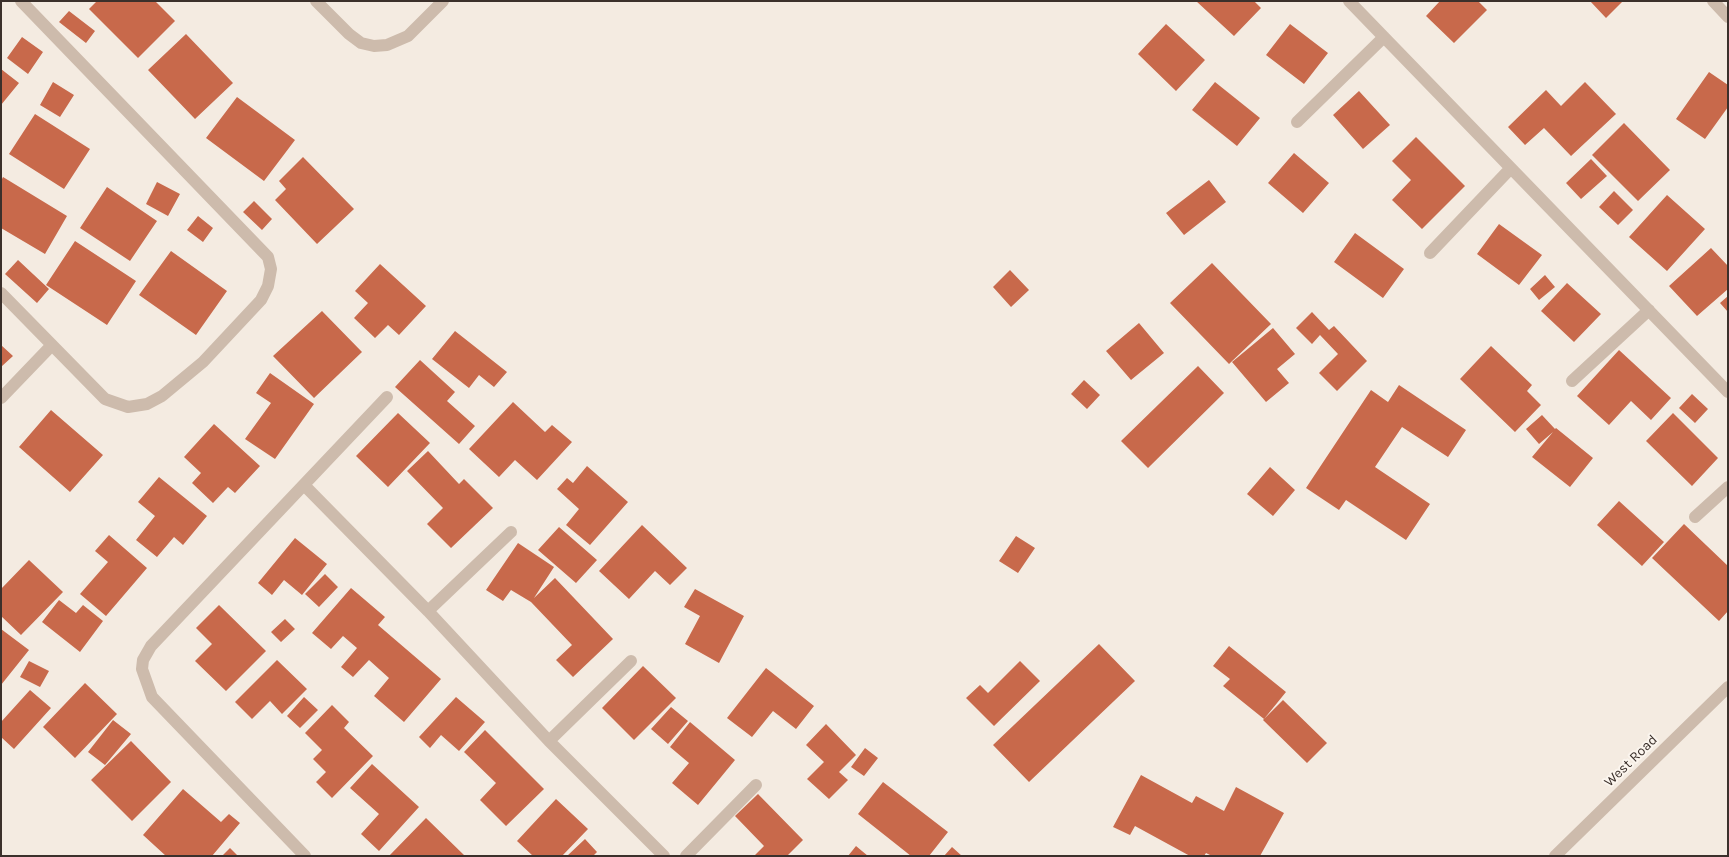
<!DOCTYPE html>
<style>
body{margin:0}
#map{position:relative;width:1729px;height:857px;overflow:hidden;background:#f4ebe1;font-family:Karla,sans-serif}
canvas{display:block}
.frame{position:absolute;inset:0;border:2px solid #3b302b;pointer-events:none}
</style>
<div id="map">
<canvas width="1729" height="857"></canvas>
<div class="frame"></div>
</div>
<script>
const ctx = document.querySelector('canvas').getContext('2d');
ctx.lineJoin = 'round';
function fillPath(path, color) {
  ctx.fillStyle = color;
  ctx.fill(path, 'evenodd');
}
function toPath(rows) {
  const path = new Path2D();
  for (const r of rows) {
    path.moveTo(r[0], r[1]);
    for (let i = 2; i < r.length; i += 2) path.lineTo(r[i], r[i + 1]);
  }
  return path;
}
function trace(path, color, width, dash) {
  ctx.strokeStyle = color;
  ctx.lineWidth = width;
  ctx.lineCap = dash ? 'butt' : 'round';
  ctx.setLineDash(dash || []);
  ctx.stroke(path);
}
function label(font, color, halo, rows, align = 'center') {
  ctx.font = font + ' Karla,sans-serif';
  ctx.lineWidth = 4;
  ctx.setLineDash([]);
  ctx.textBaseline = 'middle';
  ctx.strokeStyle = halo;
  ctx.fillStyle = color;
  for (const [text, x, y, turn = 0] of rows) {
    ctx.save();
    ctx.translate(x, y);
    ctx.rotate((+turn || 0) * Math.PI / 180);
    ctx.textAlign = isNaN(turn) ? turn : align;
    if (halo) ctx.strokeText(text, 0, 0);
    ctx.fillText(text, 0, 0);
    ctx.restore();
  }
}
fillPath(toPath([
 [97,1,155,1,175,21,138,58,89,9],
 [1196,1,1254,1,1261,8,1234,36],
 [1440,1,1478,1,1487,10,1454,43,1426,16],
 [1590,1,1623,1,1606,18],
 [69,11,95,31,86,43,59,22],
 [1166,24,1205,60,1176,91,1138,54],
 [1290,24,1328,53,1304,84,1266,55],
 [186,34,233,83,195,119,148,70],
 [22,37,43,52,28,74,7,58],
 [1,69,19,83,1,105],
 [1709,72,1728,85,1728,107,1705,139,1676,119],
 [53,82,74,95,60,117,40,105],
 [1215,82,1260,118,1237,146,1192,110],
 [1585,82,1616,114,1571,156,1544,128,1525,145,1508,127,1546,90,1561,106],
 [1359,91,1390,125,1363,149,1333,115],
 [237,97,295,140,264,181,206,138],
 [35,114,90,149,64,189,9,154],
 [1624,123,1670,170,1638,201,1592,155],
 [1416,137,1465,186,1422,229,1392,200,1411,180,1392,161],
 [1294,153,1329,183,1303,213,1268,183],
 [303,157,354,209,317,244,275,200,286,189,279,181],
 [1591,159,1607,176,1581,199,1566,183],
 [3,177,67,216,45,254,1,228,1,181],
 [1209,180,1226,202,1184,235,1166,213],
 [157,182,180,194,168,216,146,204],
 [107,187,157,221,130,261,80,228],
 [1614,191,1633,210,1618,225,1599,207],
 [1667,195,1705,229,1667,271,1629,237],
 [254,201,272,219,262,230,243,212],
 [198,216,213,228,203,242,187,230],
 [1499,224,1542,255,1519,285,1477,254],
 [1355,233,1404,269,1383,298,1334,262],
 [75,241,136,281,107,325,46,285],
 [1711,248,1728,266,1728,289,1697,316,1669,286],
 [171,251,227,291,196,335,139,295],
 [18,260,49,289,37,303,5,274],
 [1212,263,1271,324,1229,364,1170,303],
 [380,264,426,306,399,335,388,325,375,338,354,318,368,303,355,291],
 [1010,270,1029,290,1011,307,993,287],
 [1545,275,1555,287,1539,300,1530,289],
 [1567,283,1601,314,1574,342,1541,311],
 [1728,296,1728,312,1720,303],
 [322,311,362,352,314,398,273,356],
 [1312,312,1329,330,1334,326,1367,361,1337,391,1319,373,1338,354,1320,335,1312,344,1296,328],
 [1139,323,1164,353,1131,380,1106,351],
 [1273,328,1295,354,1277,369,1289,383,1266,402,1232,362],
 [455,331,507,372,494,387,479,375,469,388,432,359],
 [1,345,13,356,1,367],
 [1491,346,1532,385,1527,391,1541,405,1515,432,1460,379],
 [1619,350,1671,398,1651,420,1631,401,1609,425,1577,396],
 [420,360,455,392,447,401,475,426,459,444,395,387],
 [1198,366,1224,393,1148,468,1121,441],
 [270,373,314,404,275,459,245,439,271,403,256,393],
 [1084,380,1100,395,1087,409,1071,394],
 [1399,385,1466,430,1448,457,1402,427,1375,467,1430,504,1406,540,1346,500,1339,510,1306,488,1371,390,1388,402],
 [1692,394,1708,409,1695,423,1679,408],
 [513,402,545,432,552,425,572,442,537,480,515,460,499,477,469,449],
 [51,410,103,455,70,492,19,447],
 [398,413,430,443,388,487,356,456],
 [1673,413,1718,458,1692,486,1646,441],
 [1542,415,1555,429,1556,428,1593,458,1570,487,1532,457,1553,432,1539,444,1526,429],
 [214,424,260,466,235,493,228,487,213,503,192,483,201,473,184,457],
 [428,451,459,484,464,479,493,508,451,548,427,524,443,508,407,471],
 [587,466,628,502,590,545,566,525,579,509,557,489,567,478,573,483],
 [1270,467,1295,490,1273,516,1247,494],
 [159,477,207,516,183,545,174,537,157,557,136,540,155,516,138,502],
 [1619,501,1664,542,1642,566,1597,525],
 [1684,524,1728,566,1728,611,1719,621,1652,558],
 [642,525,687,568,670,585,655,571,629,599,599,571],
 [559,527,597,560,576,583,538,550],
 [109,535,147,568,106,616,80,594,108,562,95,551],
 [1016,536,1035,548,1018,573,999,561],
 [295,538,327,564,302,595,284,580,272,595,258,583],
 [518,543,554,567,534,598,555,578,613,639,573,677,556,660,572,645,531,602,511,590,503,601,486,590],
 [29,560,63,592,21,635,1,616,1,589],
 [325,574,338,587,319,607,305,594],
 [351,588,385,617,378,625,441,679,404,722,374,696,389,678,369,660,353,677,341,667,357,648,343,636,331,649,312,633],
 [695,589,744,616,719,663,685,644,700,616,684,607],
 [59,600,76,613,83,605,103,621,80,652,42,622],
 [219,605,266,651,226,691,195,661,212,644,196,628],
 [285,619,295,629,281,642,271,632],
 [1,629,29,650,1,685],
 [1099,644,1135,681,1029,782,993,745],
 [1229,646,1286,692,1264,719,1223,686,1230,679,1213,666],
 [277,660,307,689,282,714,270,701,252,719,235,702],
 [29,661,49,671,40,687,20,677],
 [1020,661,1040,681,994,726,966,698,980,685,988,693],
 [643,666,676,698,634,740,602,708],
 [766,668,814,706,796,729,773,711,752,737,727,718],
 [85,683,117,714,75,758,43,727],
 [30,690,51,708,14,749,1,737,1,722],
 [304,697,318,710,300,728,287,716],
 [456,697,485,722,459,751,441,735,430,748,419,737],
 [1283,700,1327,743,1307,763,1263,720],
 [332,705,349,722,344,728,373,756,332,798,316,782,326,772,313,759,322,750,305,733],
 [671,707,688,721,668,744,651,729],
 [113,720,131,734,105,765,88,752],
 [690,722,735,760,698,805,672,783,689,763,670,747],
 [826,724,856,755,839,772,848,780,829,799,807,779,824,762,806,745],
 [485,730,544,789,506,826,480,800,496,783,464,752],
 [131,741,171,782,132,821,91,780],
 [865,748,878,758,864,776,851,767],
 [372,764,419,807,379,851,361,834,379,814,350,788],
 [1141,775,1192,803,1196,796,1224,811,1236,787,1284,813,1260,856,1212,856,1206,853,1204,856,1190,856,1135,826,1130,835,1113,827],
 [883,782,948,832,929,856,911,856,858,814],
 [183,789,221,822,229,814,240,823,212,856,166,856,143,835],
 [758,794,803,840,787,856,754,856,764,846,735,816],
 [556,799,588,829,562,856,533,856,517,841],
 [426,818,465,856,389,856],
 [585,839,597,852,593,856,567,856],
 [856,846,868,856,848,856],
 [952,847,962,856,944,856],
 [230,848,238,856,222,856]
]), '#c8694b');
trace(toPath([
 [316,1,349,34,361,43,374,46,387,45,408,36,443,1],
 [1349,1,1728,392],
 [1713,1,1728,17],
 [1297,122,1384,37],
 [1430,253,1511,168],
 [1,293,105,399,128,407,147,404,162,396,203,362,261,300,268,286,271,269,268,257,21,1],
 [1572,381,1649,310],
 [1,398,52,345],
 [304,485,428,611,549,741,664,856],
 [1695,517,1728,487],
 [428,611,511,532],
 [549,741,631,661],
 [305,856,152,697,142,669,143,660,151,646,387,397],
 [686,856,756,785],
 [1555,856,1728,687]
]), '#cdbbac', 12);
label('14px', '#3b302b', '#fbf5ee', [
 ["West Road",1631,761,-44]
]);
</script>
